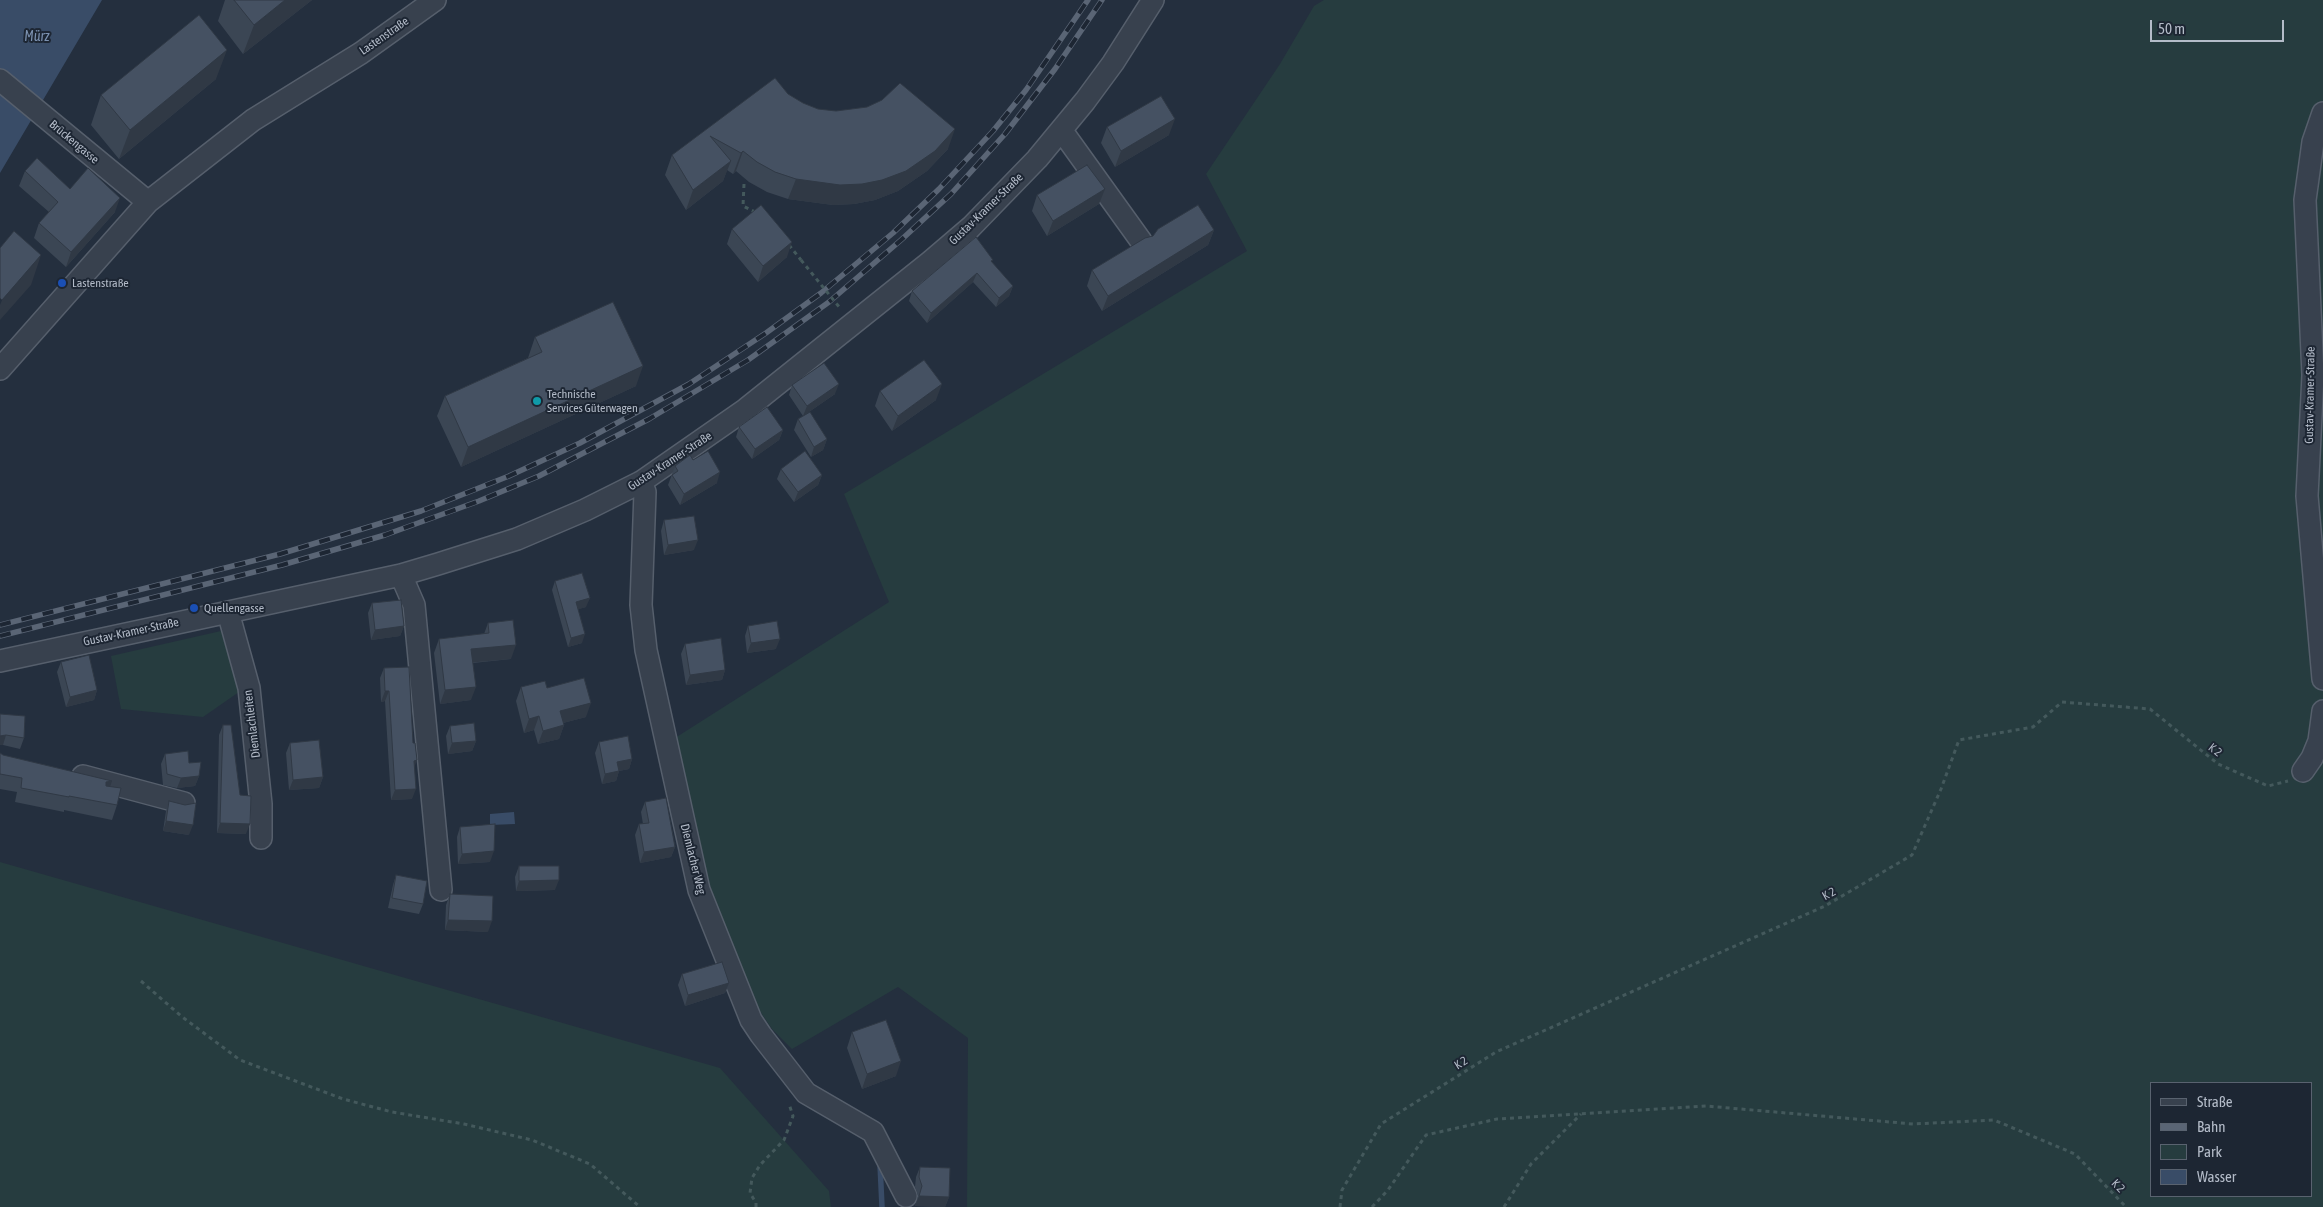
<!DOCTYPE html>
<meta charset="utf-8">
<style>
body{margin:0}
#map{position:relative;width:2323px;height:1207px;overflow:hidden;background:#242f3e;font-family:"Asap Condensed",sans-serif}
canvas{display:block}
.legend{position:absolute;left:2150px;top:1082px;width:162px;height:115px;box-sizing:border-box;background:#1d2633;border:1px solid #59626f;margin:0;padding:6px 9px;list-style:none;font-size:15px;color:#b4bcc9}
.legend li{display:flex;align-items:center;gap:10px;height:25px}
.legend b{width:25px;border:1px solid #59626f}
.scale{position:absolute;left:2150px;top:20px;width:134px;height:22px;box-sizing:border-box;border:2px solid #b4bcc9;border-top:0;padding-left:6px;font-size:15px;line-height:18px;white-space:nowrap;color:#b4bcc9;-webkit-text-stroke:4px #1d2633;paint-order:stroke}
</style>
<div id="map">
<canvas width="2323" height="1207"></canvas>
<ul class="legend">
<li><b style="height:6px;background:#38414e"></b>Straße</li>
<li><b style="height:6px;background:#5a6575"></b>Bahn</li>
<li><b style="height:14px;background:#263c3f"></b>Park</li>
<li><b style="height:14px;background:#394c67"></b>Wasser</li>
</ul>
<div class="scale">50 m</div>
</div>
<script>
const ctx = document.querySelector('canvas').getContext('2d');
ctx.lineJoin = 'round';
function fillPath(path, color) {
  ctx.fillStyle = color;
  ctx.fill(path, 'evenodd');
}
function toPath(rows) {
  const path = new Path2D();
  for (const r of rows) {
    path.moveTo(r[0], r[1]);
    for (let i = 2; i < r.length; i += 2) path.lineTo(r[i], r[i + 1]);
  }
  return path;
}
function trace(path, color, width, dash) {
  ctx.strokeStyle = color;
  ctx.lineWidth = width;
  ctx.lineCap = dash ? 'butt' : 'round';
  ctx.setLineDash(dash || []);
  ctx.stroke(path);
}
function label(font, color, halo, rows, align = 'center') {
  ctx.font = font + ' "Asap Condensed",sans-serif';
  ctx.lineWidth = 4;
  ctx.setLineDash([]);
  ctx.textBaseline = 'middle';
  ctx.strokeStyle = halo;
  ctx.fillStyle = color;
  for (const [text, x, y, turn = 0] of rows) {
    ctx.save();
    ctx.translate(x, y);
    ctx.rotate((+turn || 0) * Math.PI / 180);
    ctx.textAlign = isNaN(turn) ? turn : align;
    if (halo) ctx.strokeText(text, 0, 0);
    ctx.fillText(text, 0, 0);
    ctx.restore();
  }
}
fillPath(toPath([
 [1324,0,2323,0,2323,1207,967,1207,968,1038,898,987,792,1049,772,1029,738,979,707,879,675,738,889,602,844,494,1247,251,1206,174,1280,64,1314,6],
 [2152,1083,2312,1083,2312,1196,2152,1196],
 [221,631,239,692,203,717,121,709,111,656],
 [0,862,720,1068,829,1191,831,1207,0,1207]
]), '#263c3f');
fillPath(toPath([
 [0,0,102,0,0,173],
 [514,812,515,824,490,825,490,814]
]), '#394c67');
trace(toPath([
 [880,1164,882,1207]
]), '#394c67', 5.5);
const minor = toPath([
 [0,80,148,202],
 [2323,113,2313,142,2305,200,2313,375,2307,496,2323,679],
 [1062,131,1141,241],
 [0,369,148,202,253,120,361,53,435,0],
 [641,482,645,492,641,605,646,650,699,890,751,1020,761,1035,806,1093,873,1132,906,1196],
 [401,575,414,605,441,890],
 [228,612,249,688,261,804,261,838],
 [0,661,401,575,438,564,517,539,585,510,641,482,746,409,930,262,971,227,1037,159,1085,101,1113,63,1153,0],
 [2303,771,2312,758,2319,741,2323,711],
 [83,776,184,803]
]);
trace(minor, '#565f6c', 24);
trace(toPath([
 [744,184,743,206,757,213],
 [789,245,801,260],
 [141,981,181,1016,240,1060,343,1099,392,1112,464,1124,532,1140,590,1164,640,1207],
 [756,1207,756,1203,750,1193,752,1178,760,1165,784,1140,793,1116,789,1104],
 [1340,1207,1342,1190,1381,1124,1496,1052,1825,906,1912,855,1941,789,1959,740,2033,727,2062,702,2150,709,2218,764,2268,786,2288,781],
 [1372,1207,1388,1190,1426,1135,1497,1119,1706,1106,1913,1124,1994,1120,2075,1154,2126,1207],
 [1504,1207,1531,1164,1581,1114]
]), '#44595c', 3, [4, 4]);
trace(minor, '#38414e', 21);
const rail = toPath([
 [0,625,280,554,421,511,509,476,580,443,689,384,766,333,821,293,893,233,939,189,993,131,1026,90,1088,0],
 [0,636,282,565,385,535,479,501,539,476,649,419,748,360,829,302,901,240,951,194,1005,134,1055,69,1102,0]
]);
trace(rail, '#5a6575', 5.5);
trace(rail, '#1d2633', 4, [11]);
trace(toPath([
 [801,260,840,308]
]), '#44595c', 3, [4, 4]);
fillPath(toPath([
 [225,0,312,0,243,54,218,21],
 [216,79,119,159,91,125,101,95],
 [788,94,803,103,818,109,948,149,927,171,898,191,875,200,854,204,833,205,788,199,767,192,749,182,736,171,733,174,727,170,723,181,686,210,665,175,672,155],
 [1107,127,1169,135,1115,167,1101,143],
 [25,171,70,189,115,212,66,267,34,238,39,223,49,212,19,186],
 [1037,195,1099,204,1047,236,1032,211],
 [732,229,787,257,758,282,727,244],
 [1214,230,1208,245,1102,311,1087,286,1092,270],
 [992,263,1013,286,1009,296,996,307,973,282,927,323,909,301,912,291],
 [535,337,636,386,461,467,437,416,445,396,528,358],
 [792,385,835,394,803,416,789,395],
 [880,391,936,400,892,431,875,406],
 [798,419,827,439,823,450,811,457,794,430],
 [739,427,783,430,779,440,752,459,736,437],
 [693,460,717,483,680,505,668,485,675,466],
 [781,469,822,475,818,485,794,502,777,479],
 [664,520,694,550,664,555,661,531],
 [555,581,586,607,578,609,582,643,568,647,552,590],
 [372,603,404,626,400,636,371,640,368,613],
 [488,623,511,659,473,663,471,700,440,704,434,653,439,639,484,634],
 [748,626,776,649,747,653,745,636],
 [685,644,725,670,722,680,686,685,681,654],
 [61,662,97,690,94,700,66,707,57,672],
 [384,668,414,768,412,799,391,800,385,701,381,702,380,678],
 [521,687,547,688,586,717,563,723,564,725,559,739,538,744,534,730,524,733,516,701],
 [0,714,24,738,20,749,3,745],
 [223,725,240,795,246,834,217,833,219,735],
 [450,726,476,741,472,751,448,754,446,736],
 [599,742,632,759,629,769,619,771,616,781,602,784,595,753],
 [290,743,323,777,319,788,289,790,286,753],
 [0,753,3,755,110,786,117,805,112,820,64,810,64,812,15,802,17,792,0,789],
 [165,754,189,763,199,776,195,786,177,788,163,785,161,764],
 [169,801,189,835,163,831,166,811],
 [645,802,675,847,671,857,640,863,635,835,639,824,643,824,641,812],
 [460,827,490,862,458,864,457,837],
 [519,866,555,890,516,891,515,877],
 [396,875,423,904,419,914,388,908,393,885],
 [450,894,488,932,445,930,446,905],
 [682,974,729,983,725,993,685,1006,678,985],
 [852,1032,896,1076,862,1089,847,1048],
 [920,1167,949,1197,945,1207,915,1206,918,1196,915,1187,916,1177]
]), '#3b4654');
fillPath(toPath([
 [285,0,312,0,243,54,254,25],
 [227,50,216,79,119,159,130,130],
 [1175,119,1169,135,1115,167,1121,151],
 [955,129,948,149,927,171,898,191,875,200,854,204,833,205,788,199,796,179],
 [743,151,736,171,733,174,741,153],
 [731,161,723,181,686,210,693,190],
 [1105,189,1099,204,1047,236,1053,221],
 [120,198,115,212,66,267,71,252],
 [1214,230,1208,245,1102,311,1108,296],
 [792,242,787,257,758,282,763,266],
 [41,255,31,285,0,320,0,305,2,300],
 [977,273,973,282,927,323,931,313],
 [1013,286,1009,296,996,307,999,298],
 [643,366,636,386,461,467,468,447],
 [839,384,835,394,803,416,807,406],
 [942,384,936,400,892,431,898,416],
 [783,430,779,440,752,459,755,449],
 [827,439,823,450,811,457,814,447],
 [720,472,717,483,680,505,684,494],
 [822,475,818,485,794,502,798,492],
 [698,540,694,550,664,555,668,545],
 [590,598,586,607,573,611,576,602],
 [404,626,400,636,371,640,375,630],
 [585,634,582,643,568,647,571,638],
 [780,639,776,649,747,653,751,643],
 [516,645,511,659,466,663,471,649],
 [725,670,722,680,686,685,690,675],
 [476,687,471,700,440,704,445,690],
 [97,690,94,700,66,707,70,697],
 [385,691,389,691,385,701,381,702],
 [591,703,586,717,555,725,560,711],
 [539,716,534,730,524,733,529,719],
 [564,725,559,739,538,744,543,731],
 [6,735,3,745,0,745,0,736],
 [476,741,472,751,448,754,452,743],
 [632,759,629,769,613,772,617,762],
 [417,760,413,771,414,761],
 [619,771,616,781,602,784,605,774],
 [199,776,195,786,177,788,181,778],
 [323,777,319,788,289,790,293,780],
 [112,781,107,796,106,782],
 [416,789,412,799,391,800,395,790],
 [166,821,193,825,189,835,163,831],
 [220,823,250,824,246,834,217,833],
 [675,847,671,857,640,863,644,852],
 [494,851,490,862,458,864,462,854],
 [559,880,555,890,516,891,519,881],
 [448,920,492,921,488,932,445,930],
 [729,983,725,993,685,1006,688,995],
 [901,1061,896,1076,862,1089,867,1074],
 [919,1196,949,1197,945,1207,915,1206]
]), '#303945');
const building = toPath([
 [234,0,285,0,254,25,234,0],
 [199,15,227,50,130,130,101,95,199,15],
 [775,78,788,94,803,103,818,109,836,111,867,107,882,100,900,83,955,129,935,151,906,171,882,180,862,184,840,185,796,179,775,172,757,162,743,151,741,153,710,136,731,161,693,190,672,155,775,78],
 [1161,96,1175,119,1121,151,1107,127,1161,96],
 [37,158,70,189,88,168,120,198,71,252,39,223,58,202,25,171,37,158],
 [1087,165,1105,189,1053,221,1037,195,1087,165],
 [761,205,792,242,763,266,732,229,761,205],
 [1198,205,1214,230,1108,296,1092,270,1145,238,1153,236,1158,229,1198,205],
 [14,231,41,255,2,300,0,298,0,248,14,231],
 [976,237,993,260,991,261,1013,286,999,298,977,273,931,313,912,291,976,237],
 [613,302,643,366,468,447,445,396,542,352,535,337,613,302],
 [924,360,942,384,898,416,880,391,924,360],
 [824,363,839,384,807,406,792,385,824,363],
 [767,407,783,430,755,449,739,427,767,407],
 [810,412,827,439,814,447,798,419,810,412],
 [708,451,720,472,684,494,672,475,678,471,675,466,690,455,693,460,708,451],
 [805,451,822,475,798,492,781,469,805,451],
 [694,516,698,540,668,545,664,520,694,516],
 [582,573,590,598,576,602,585,634,571,638,555,581,582,573],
 [401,600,404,626,375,630,372,603,401,600],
 [513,620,516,645,471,649,476,687,445,690,439,639,489,633,488,623,513,620],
 [777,621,780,639,751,643,748,626,777,621],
 [721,638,725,670,690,675,685,644,721,638],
 [89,655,97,690,70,697,61,662,89,655],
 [409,667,413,743,415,743,417,760,414,761,416,789,395,790,389,691,385,691,384,668,409,667],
 [584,678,591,703,560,711,564,725,543,731,539,716,529,719,521,687,545,681,547,688,584,678],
 [0,714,25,716,24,738,6,735,0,736,0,714],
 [474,723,476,741,452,743,450,726,474,723],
 [223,725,231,725,240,795,251,796,250,824,220,823,223,725],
 [628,736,632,759,617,762,619,771,605,774,599,742,628,736],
 [319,740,323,777,293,780,290,743,319,740],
 [188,751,189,763,201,762,199,776,181,778,167,774,165,754,188,751],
 [0,753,3,755,112,781,106,782,106,786,121,788,117,805,69,796,69,797,21,788,22,778,0,774,0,753],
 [666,798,675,847,644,852,639,824,649,823,645,802,666,798],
 [169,801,185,805,196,803,193,825,166,821,169,801],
 [495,824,494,851,462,854,460,827,495,824],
 [519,866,559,866,559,880,519,881,519,866],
 [396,875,427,881,423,904,392,898,396,875],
 [450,894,493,896,492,921,448,920,450,894],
 [722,962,729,983,688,995,682,974,722,962],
 [886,1020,901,1061,867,1074,852,1032,886,1020],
 [920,1167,950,1168,949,1197,919,1196,922,1186,919,1177,920,1167]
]);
fillPath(building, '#455162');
trace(building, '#303945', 1);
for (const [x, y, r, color] of [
 [62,283,5,"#1a4fb4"],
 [537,401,5,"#0f9aa8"],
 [194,608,5,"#1a4fb4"]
]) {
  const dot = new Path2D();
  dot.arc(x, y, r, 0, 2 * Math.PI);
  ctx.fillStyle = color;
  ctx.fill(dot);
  trace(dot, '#1d2633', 2);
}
label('12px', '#b4bcc9', '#1d2633', [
 ["Lastenstraße",384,36,-35],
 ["Brückengasse",74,142,40],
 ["Gustav-Kramer-Straße",986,209,-44],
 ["Gustav-Kramer-Straße",2310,395,-89],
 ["Gustav-Kramer-Straße",670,461,-33],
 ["Gustav-Kramer-Straße",131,632,-12],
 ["Diemlachleiten",252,724,-97],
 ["K 2",2215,750,38],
 ["Diemlacher Weg",693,859,76],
 ["K 2",1829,894,-29],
 ["K 2",1461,1063,-32],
 ["K 2",2118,1186,46]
]);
label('12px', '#b4bcc9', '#1d2633', [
 ["Lastenstraße",72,283],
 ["Technische",547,394],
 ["Services Güterwagen",547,408],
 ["Quellengasse",204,608]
], 'left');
label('italic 14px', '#7c92b1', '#1d2633', [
 ["Mürz",37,37]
]);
</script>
